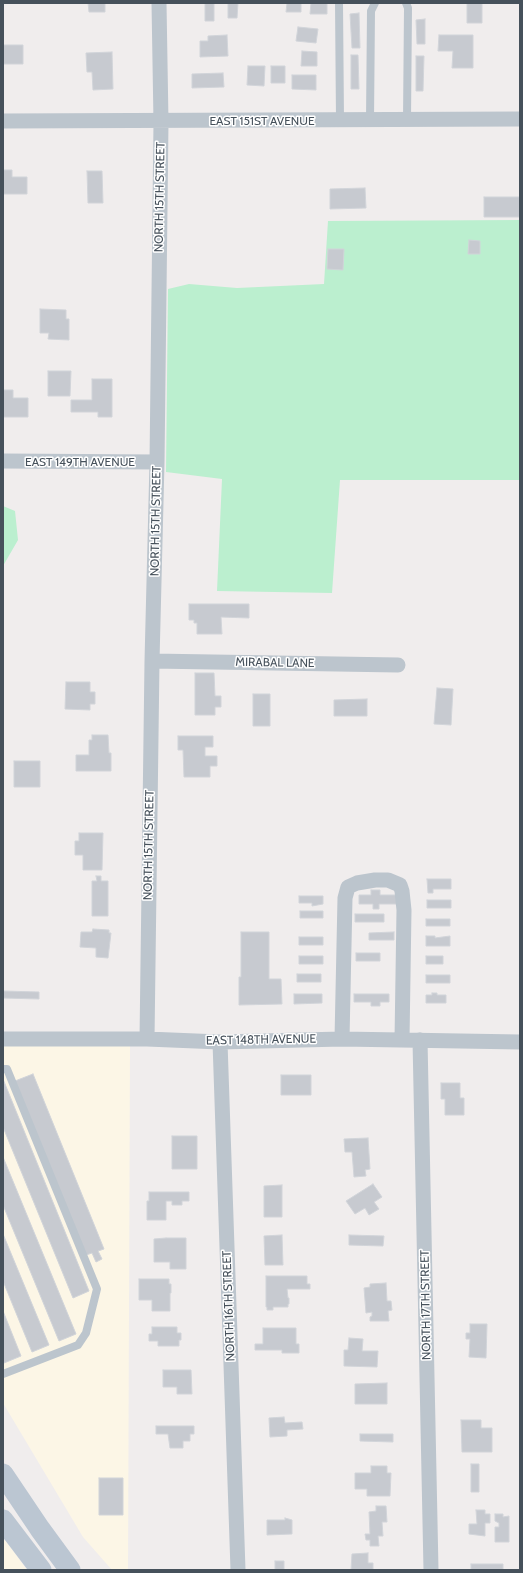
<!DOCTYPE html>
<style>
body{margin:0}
#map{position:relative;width:523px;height:1573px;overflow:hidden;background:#f0eded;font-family:Cabin,sans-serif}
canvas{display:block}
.frame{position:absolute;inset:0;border:4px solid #46515b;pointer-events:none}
</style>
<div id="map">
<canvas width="523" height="1573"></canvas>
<div class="frame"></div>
</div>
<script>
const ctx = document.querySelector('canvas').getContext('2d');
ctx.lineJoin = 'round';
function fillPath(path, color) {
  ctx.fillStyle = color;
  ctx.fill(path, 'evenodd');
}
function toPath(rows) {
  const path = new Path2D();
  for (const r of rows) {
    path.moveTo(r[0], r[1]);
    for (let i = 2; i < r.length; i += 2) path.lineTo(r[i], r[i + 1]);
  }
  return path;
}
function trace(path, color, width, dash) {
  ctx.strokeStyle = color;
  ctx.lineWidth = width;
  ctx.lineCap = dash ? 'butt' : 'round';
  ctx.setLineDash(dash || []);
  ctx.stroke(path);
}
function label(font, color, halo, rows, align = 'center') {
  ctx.font = font + ' Cabin,sans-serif';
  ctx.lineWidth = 3;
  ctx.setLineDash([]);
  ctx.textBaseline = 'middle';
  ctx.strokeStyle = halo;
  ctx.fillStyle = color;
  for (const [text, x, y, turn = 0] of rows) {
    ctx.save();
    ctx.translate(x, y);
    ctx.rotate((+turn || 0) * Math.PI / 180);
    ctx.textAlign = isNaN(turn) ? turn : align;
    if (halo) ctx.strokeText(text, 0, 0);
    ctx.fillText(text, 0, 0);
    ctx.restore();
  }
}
fillPath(toPath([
 [3,1046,130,1046,128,1570,112,1570,83,1537,3,1403],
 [5,1540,27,1570,3,1570,3,1541]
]), '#fcf6e6');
fillPath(toPath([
 [520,220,520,480,340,480,332,593,217,591,222,479,166,472,168,289,189,284,237,288,324,284,328,221],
 [3,506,15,511,18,540,3,566]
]), '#bbefcf');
const building = toPath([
 [88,3,105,3,105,12,89,12,88,3],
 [205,3,214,3,214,21,205,21,205,3],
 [228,3,238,3,237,18,228,18,228,3],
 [287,3,301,3,301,12,286,12,287,3],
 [311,3,327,3,327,14,310,14,311,3],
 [467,3,482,3,482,23,467,23,467,3],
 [359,13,360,48,352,48,350,14,359,13],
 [425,19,425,44,417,44,416,20,425,19],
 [298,27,318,29,316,43,296,41,298,27],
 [227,35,228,56,200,57,200,41,208,41,208,36,227,35],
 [439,35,473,35,473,68,452,68,453,51,438,51,439,35],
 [3,45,23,45,23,64,3,64,3,45],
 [302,51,317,52,317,66,301,66,302,51],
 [112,52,113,89,93,90,92,72,87,72,86,53,112,52],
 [351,55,358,55,359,89,351,89,351,55],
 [416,56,424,56,423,91,416,91,416,56],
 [248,66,265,66,264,86,247,85,248,66],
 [271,66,285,66,285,83,271,83,271,66],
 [223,73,224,87,192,88,192,74,223,73],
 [292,75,316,75,316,90,292,89,292,75],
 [3,170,12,170,12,177,27,177,27,194,3,194,3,170],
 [87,171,102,171,103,203,88,203,87,171],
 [365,188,366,208,330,209,330,189,365,188],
 [484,197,520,197,520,217,484,217,484,197],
 [469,240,480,241,480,254,468,254,469,240],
 [328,249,344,249,343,270,327,269,328,249],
 [40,309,66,310,66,319,69,319,69,340,48,339,49,333,40,333,40,309],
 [48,371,71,371,70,396,48,396,48,371],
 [92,379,112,379,112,417,98,417,98,412,71,412,71,400,92,400,92,379],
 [3,390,13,390,13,398,28,398,28,417,3,417,3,390],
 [189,604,249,604,249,618,221,617,222,634,197,634,197,623,194,623,194,620,189,620,189,604],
 [195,673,214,673,215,696,221,696,221,707,215,707,215,715,195,715,195,673],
 [66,682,90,682,90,692,95,692,95,704,90,704,90,710,65,709,66,682],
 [437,688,453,689,451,725,434,724,437,688],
 [253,694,270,694,270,726,253,726,253,694],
 [367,699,367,716,334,716,334,700,367,699],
 [92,735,108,735,109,753,111,753,111,771,76,771,76,755,89,755,89,740,92,740,92,735],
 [178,736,213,736,213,747,205,747,205,756,217,756,217,766,210,766,210,777,184,777,183,750,178,750,178,736],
 [14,761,40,761,40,787,14,787,14,761],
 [79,833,103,833,102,870,83,870,83,855,75,855,75,841,79,841,79,833],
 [96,876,101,876,101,881,108,881,108,916,92,916,92,881,97,881,96,876],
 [427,879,451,879,451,889,433,889,433,893,428,893,427,879],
 [371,890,380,890,380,895,397,895,397,904,379,904,379,909,373,909,373,904,359,904,359,895,371,895,371,890],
 [299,896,323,896,323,904,312,906,312,903,299,903,299,896],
 [427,900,451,900,451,908,427,908,427,900],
 [300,911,323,911,323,918,300,918,300,911],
 [355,914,384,914,384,922,355,922,355,914],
 [426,919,450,919,450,926,426,926,426,919],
 [93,929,109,930,109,933,111,933,108,958,96,957,96,948,80,947,81,932,92,932,93,929],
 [241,932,269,932,269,979,281,979,282,1004,239,1005,239,977,241,977,241,932],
 [394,932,394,940,369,940,369,933,394,932],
 [426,936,435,936,435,938,450,936,450,946,426,946,426,936],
 [299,937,323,937,323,945,299,945,299,937],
 [356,953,380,953,380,961,356,961,356,953],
 [299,956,323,956,323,964,299,964,299,956],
 [426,956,443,956,443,964,426,964,426,956],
 [297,974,321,974,321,982,297,982,297,974],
 [426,975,450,975,450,983,426,983,426,975],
 [3,991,39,992,39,999,3,998,3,991],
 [432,993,437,993,437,995,446,995,446,1003,426,1003,426,995,432,995,432,993],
 [294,994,322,994,322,1003,294,1004,294,994],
 [354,994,389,994,389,1002,380,1002,380,1006,371,1006,371,1002,354,1002,354,994],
 [33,1074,104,1249,98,1251,102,1259,96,1262,92,1253,86,1255,15,1081,33,1074],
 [281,1075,311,1075,311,1095,281,1095,281,1075],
 [3,1079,89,1291,73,1298,3,1127,3,1079],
 [441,1083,460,1083,460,1098,464,1098,464,1115,445,1115,445,1099,441,1099,441,1083],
 [172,1136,197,1136,197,1169,172,1169,172,1136],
 [368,1138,370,1169,365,1170,366,1176,354,1177,352,1152,345,1152,344,1139,368,1138],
 [3,1157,76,1334,59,1341,3,1205,3,1157],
 [373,1184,382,1197,374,1202,379,1209,369,1215,365,1208,355,1214,346,1201,373,1184],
 [282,1185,282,1217,264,1217,264,1186,282,1185],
 [149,1192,189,1192,189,1201,182,1201,182,1205,172,1205,172,1201,166,1201,166,1220,147,1220,147,1201,149,1201,149,1192],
 [3,1234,49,1345,32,1352,3,1281,3,1234],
 [282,1235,283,1265,265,1265,264,1236,282,1235],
 [349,1235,384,1236,383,1246,349,1245,349,1235],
 [166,1238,186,1238,186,1269,170,1269,170,1262,154,1262,154,1239,166,1238],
 [266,1276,307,1276,307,1284,310,1284,310,1289,287,1289,288,1298,289,1298,289,1304,288,1304,288,1307,273,1307,273,1310,267,1310,267,1307,266,1307,266,1276],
 [139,1279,169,1279,169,1284,171,1284,171,1293,170,1293,170,1311,152,1311,152,1300,139,1300,139,1279],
 [386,1283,387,1301,391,1301,392,1310,388,1311,389,1321,370,1321,370,1317,372,1316,372,1312,366,1313,364,1288,370,1287,370,1284,386,1283],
 [3,1311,21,1356,4,1363,3,1360,3,1311],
 [470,1324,487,1324,486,1358,469,1357,470,1339,466,1339,466,1333,470,1333,470,1324],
 [152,1327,177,1327,177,1333,181,1333,181,1340,179,1340,179,1346,158,1346,158,1341,149,1341,149,1334,152,1334,152,1327],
 [263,1328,296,1328,296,1344,299,1344,299,1353,282,1353,282,1350,255,1350,255,1344,263,1344,263,1328],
 [349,1338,363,1339,362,1351,378,1351,377,1367,344,1366,344,1350,348,1350,349,1338],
 [163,1370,191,1370,192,1394,177,1394,177,1387,163,1387,163,1370],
 [387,1383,387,1404,355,1404,355,1384,387,1383],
 [284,1417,285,1423,302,1422,303,1429,287,1430,287,1436,270,1437,269,1418,284,1417],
 [461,1420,481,1420,481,1428,492,1428,492,1452,462,1452,461,1420],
 [156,1426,194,1426,194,1434,190,1434,190,1441,183,1441,183,1448,170,1448,168,1434,156,1434,156,1426],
 [360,1434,393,1434,393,1442,360,1441,360,1434],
 [471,1464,479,1464,479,1492,471,1492,471,1464],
 [371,1466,387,1466,387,1473,391,1473,390,1496,367,1496,367,1489,355,1489,355,1473,371,1473,371,1466],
 [99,1478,123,1478,123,1515,99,1515,99,1478],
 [376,1506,386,1506,387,1522,382,1522,383,1536,378,1536,379,1546,370,1546,370,1540,366,1540,365,1534,370,1534,369,1512,376,1511,376,1506],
 [476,1510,485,1510,485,1514,490,1514,490,1523,485,1523,485,1536,469,1534,469,1524,477,1524,476,1510],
 [495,1514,503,1514,503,1517,509,1516,509,1542,495,1542,495,1527,499,1527,499,1523,495,1521,495,1514],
 [285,1518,292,1520,292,1534,267,1535,267,1520,285,1520,285,1518],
 [368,1553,368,1563,373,1563,373,1570,345,1570,351,1570,352,1554,368,1553],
 [275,1561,284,1561,284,1570,275,1570,275,1561],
 [471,1564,503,1564,503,1570,471,1570,471,1564]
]);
fillPath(building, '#c7cad0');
trace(building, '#d1d4d9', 1);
trace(toPath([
 [339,3,340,120],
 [406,3,408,8,407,120],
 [370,120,371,11,375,3],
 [3,1069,7,1069,97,1289,86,1333,78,1345,3,1374]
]), '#bcc5cd', 8);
trace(toPath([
 [3,121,520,119],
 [3,461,157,462],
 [152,661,398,665],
 [3,1039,147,1039,220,1042,342,1039,520,1042],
 [147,1039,152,661,157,462,161,122,159,3],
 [342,1039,345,898,348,887,357,883,375,880,388,880,400,885,402,891,404,910,402,1040],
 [420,1040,431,1570],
 [220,1042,238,1570]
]), '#bcc5cd', 15);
trace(toPath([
 [3,1474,40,1529,70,1570],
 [3,1520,41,1570]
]), '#bbc6d2', 21);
label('12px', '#46515b', '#fff', [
 ["EAST 151ST AVENUE",262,121],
 ["NORTH 15TH STREET",160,197,-89],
 ["EAST 149TH AVENUE",80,462],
 ["NORTH 15TH STREET",156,521,-89],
 ["MIRABAL LANE",275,663,1],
 ["NORTH 15TH STREET",149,845,-89],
 ["EAST 148TH AVENUE",261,1040,-1],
 ["NORTH 17TH STREET",426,1305,-91],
 ["NORTH 16TH STREET",229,1306,-92]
]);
</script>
